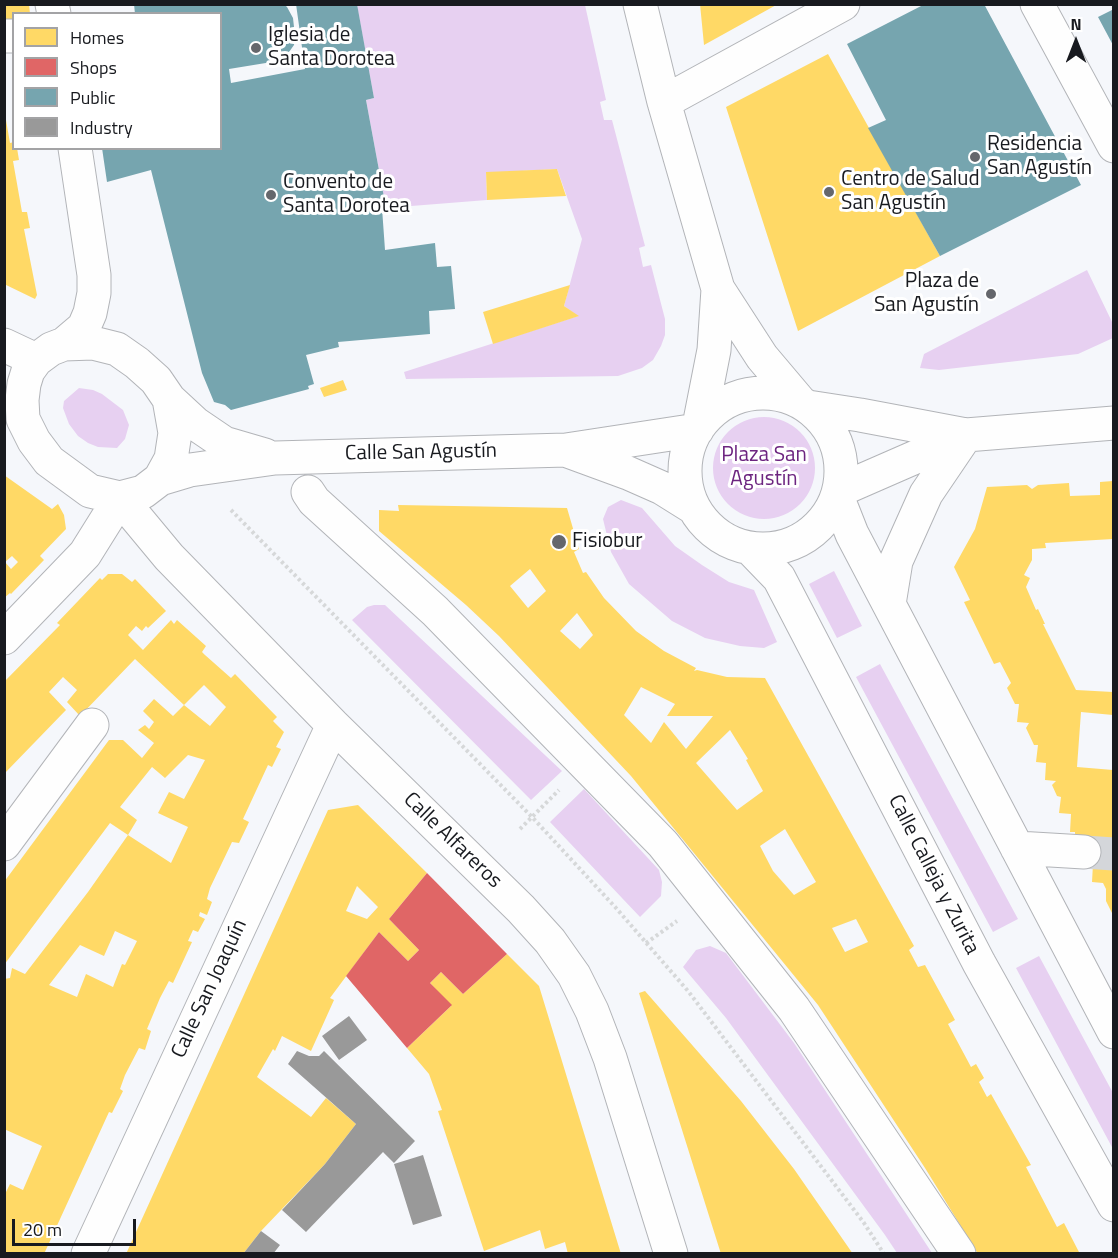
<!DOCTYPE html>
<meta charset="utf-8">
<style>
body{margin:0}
#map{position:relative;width:1118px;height:1258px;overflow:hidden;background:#f5f7fb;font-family:"Titillium Web",sans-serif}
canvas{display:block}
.frame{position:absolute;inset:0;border:6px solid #181a1f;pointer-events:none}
.legend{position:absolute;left:12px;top:12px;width:210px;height:138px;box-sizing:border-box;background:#fff;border:2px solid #a3a3a5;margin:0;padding:8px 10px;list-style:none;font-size:18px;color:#181a1f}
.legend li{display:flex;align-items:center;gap:12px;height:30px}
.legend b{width:30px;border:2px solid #a3a3a5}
.north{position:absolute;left:1046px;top:12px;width:60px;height:60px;-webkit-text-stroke:4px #fff;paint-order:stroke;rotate:0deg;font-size:16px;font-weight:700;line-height:24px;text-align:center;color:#181a1f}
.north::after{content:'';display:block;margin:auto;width:21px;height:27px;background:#181a1f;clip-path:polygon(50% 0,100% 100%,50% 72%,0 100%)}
.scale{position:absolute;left:12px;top:1219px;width:124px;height:27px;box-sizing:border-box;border:3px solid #181a1f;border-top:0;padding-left:8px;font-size:18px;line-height:21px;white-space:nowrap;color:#181a1f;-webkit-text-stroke:4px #fff;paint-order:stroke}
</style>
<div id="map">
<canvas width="1118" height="1258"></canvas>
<div class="frame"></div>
<ul class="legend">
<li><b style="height:16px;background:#ffd966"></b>Homes</li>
<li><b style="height:16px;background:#e06666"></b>Shops</li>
<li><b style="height:16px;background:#76a5af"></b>Public</li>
<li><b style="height:16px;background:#999"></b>Industry</li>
</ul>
<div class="north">N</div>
<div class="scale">20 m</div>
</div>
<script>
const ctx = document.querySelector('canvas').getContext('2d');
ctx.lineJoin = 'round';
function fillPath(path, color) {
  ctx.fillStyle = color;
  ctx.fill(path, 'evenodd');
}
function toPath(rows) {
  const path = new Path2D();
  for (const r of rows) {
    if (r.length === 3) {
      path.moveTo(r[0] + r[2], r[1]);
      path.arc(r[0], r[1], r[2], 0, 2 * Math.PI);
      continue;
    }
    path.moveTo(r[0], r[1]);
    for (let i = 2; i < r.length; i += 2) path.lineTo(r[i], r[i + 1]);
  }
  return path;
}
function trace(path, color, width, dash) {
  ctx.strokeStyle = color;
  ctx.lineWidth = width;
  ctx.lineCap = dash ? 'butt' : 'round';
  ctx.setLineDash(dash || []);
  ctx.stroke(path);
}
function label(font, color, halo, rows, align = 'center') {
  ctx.font = font + ' "Titillium Web",sans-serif';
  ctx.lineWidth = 6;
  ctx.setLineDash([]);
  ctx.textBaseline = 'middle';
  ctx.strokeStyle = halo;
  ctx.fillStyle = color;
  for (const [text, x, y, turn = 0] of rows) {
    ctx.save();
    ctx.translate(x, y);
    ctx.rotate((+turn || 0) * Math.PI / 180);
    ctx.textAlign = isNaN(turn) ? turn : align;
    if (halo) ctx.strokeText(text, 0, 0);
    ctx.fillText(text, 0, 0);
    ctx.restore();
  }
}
fillPath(toPath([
 [357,5,585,5,606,100,600,102,604,120,612,120,645,246,639,248,643,267,651,265,665,319,665,335,661,346,653,360,642,368,618,376,406,379,404,372,578,316,564,306,582,239,557,169,486,173,487,200,386,208,366,100,374,98],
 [1087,270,1113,324,1113,338,1078,354,939,370,920,368,924,354],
 [79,388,93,390,102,394,123,410,129,425,125,439,117,448,98,447,88,443,78,436,69,424,63,408,64,401],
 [764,468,51],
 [621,500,642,508,675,546,702,565,729,582,754,590,777,642,764,648,740,646,705,638,672,621,629,584,611,552,603,519,608,507],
 [834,571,862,626,837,638,809,584],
 [374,605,385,605,562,771,531,800,352,620,367,607],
 [880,664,1018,919,993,932,856,677],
 [584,789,659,870,662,882,661,896,640,917,550,822],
 [710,946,726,953,794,1043,932,1253,897,1253,885,1235,726,1018,683,967,696,950],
 [1039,956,1113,1093,1113,1149,1016,968]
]), '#e7d0f1');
fillPath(toPath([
 [4,4,29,4,30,14,14,14,14,22,4,23],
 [700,4,778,4,704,45],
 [828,54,940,256,798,331,726,107],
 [6,120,10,143,14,142,14,148,17,148,19,160,13,161,22,212,27,212,30,228,24,229,37,295,35,299,4,284],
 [557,169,566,196,487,200,486,172],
 [570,285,564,306,579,316,493,344,483,312],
 [343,380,347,390,324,397,320,388],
 [4,475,52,509,58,504,64,515,66,529,40,556,44,560,11,594,10,593,4,598],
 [12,556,18,562,11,569,5,562],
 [1113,481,1113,539,1045,543,1046,548,1032,549,1032,560,1024,575,1030,578,1026,587,1036,610,1038,609,1045,624,1043,624,1076,690,1113,692,1113,715,1081,712,1077,767,1113,770,1113,915,1106,901,1106,889,1103,883,1092,882,1093,864,1075,835,1075,832,1070,832,1071,814,1059,813,1061,797,1057,796,1052,785,1056,781,1045,780,1046,763,1036,762,1038,745,1034,745,1026,728,1029,723,1017,722,1019,704,1015,704,1007,688,1011,683,1000,662,994,664,964,602,970,600,954,567,975,529,987,487,1027,485,1032,489,1038,485,1069,483,1070,496,1100,495,1100,482],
 [398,505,567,508,579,549,574,552,583,573,586,572,604,598,636,631,664,651,696,668,694,671,697,670,727,677,765,678,914,946,909,950,918,967,925,965,955,1020,948,1024,971,1067,976,1064,984,1078,979,1082,987,1097,991,1094,1031,1165,1026,1167,1057,1227,1064,1223,1080,1254,978,1254,925,1168,818,1005,631,776,499,636,466,605,379,531,379,510,399,511],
 [530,569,546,591,528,608,510,586],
 [577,613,593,635,580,649,560,631],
 [641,687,675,704,667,716,713,716,686,749,664,722,651,743,624,715],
 [730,730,748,759,746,760,763,791,737,810,696,763],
 [785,829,816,882,794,895,773,871,760,846],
 [856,919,868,942,845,952,832,928],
 [108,574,122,574,132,582,135,579,166,611,148,628,146,626,142,631,136,626,128,635,143,650,171,620,174,624,177,620,206,646,202,652,205,655,231,678,235,674,277,717,273,721,284,732,276,747,281,749,272,767,268,765,243,819,249,822,239,843,232,842,210,888,207,899,212,902,207,915,200,912,199,916,205,919,198,932,193,930,188,941,192,942,173,983,169,981,160,998,147,1029,151,1031,145,1050,139,1048,125,1075,120,1089,123,1091,112,1113,109,1112,44,1254,4,1254,4,1196,10,1184,23,1190,42,1146,4,1129,4,979,10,978,12,968,25,974,88,892,128,835,110,823,4,965,4,882,109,740,123,740,142,758,154,743,138,730,145,725,149,729,154,722,143,711,154,699,173,716,184,705,210,726,226,707,204,685,184,705,135,659,80,716,67,702,77,690,63,677,49,692,66,710,4,774,4,682,60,625,57,623,100,578,102,580],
 [188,755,205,760,184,799,169,792,158,813,188,827,171,863,128,835,137,820,120,807,152,767,165,778],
 [115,931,137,941,125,965,122,964,113,987,86,974,77,997,49,985,80,945,104,956],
 [358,805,427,873,389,919,419,950,408,961,379,932,330,998,334,1000,311,1051,282,1036,275,1051,273,1049,257,1077,311,1117,326,1098,356,1124,325,1164,261,1231,243,1254,126,1254,328,810],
 [357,886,378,907,367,919,346,911],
 [507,954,539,986,621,1254,568,1254,565,1242,545,1249,540,1230,484,1251,438,1111,442,1110,429,1074,407,1048,451,1006,430,983,441,972,463,994],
 [645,991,741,1101,794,1169,853,1254,721,1254,639,993]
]), '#ffd966');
fillPath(toPath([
 [427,873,507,954,463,994,441,972,430,983,452,1005,407,1048,346,976,379,932,408,961,419,950,389,919]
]), '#e06666');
fillPath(toPath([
 [134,4,284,4,287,7,293,18,295,36,294,45,289,52,278,61,229,69,231,83,305,69,296,4,357,4,374,98,366,100,386,208,382,208,385,250,435,243,437,267,451,266,455,309,429,311,430,334,338,342,339,347,306,355,314,384,308,386,309,389,231,410,225,405,214,402,202,373,151,170,107,182,102,148,220,148,220,14,135,14],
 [925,4,984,4,1081,185,940,256,868,128,886,120,847,44],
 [1114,9,1114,47,1098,17]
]), '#76a5af');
fillPath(toPath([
 [349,1016,367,1040,339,1060,322,1036],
 [297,1051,309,1056,319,1056,324,1051,415,1141,394,1163,383,1152,306,1232,282,1210,325,1164,356,1124,288,1064],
 [423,1155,442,1216,413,1225,394,1164],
 [261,1231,280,1245,273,1254,243,1254]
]), '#999');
trace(toPath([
 [1084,852,1114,854]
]), '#d4d6da', 33, [33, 16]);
const minor = toPath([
 [52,4,54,14],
 [640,4,664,102,718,289,762,357,800,402],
 [1037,4,1114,146],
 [4,36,14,36],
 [664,102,843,4],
 [93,343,117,349,137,363,156,380,169,399,175,433,171,459,160,479,143,492,120,498,90,491,49,461,34,441,23,419,22,400,24,384,28,371,36,360,51,349,64,344,93,343],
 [64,344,84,327,90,313,94,293,94,275,75,148],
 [4,345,36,360],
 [763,471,78],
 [169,399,196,424,224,443,265,455],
 [808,407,860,415,966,435,1114,423],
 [699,426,714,350,718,289],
 [568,451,628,473,662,488,694,508],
 [160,479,190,470,275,458,566,450,697,430],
 [840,490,966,435],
 [308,492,314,501,435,611,663,844,794,1009,959,1254],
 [837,496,852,534,1114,1032],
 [751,549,779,578,979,963,1114,1205],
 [889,604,896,561,926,494,966,435],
 [4,638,85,554,120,498,169,557,333,725,521,909,550,941,574,975,592,1011,610,1058,671,1254],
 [4,844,92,725],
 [1017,848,1084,852],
 [88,1254,333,725]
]);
trace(minor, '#b2b4b8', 35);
trace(toPath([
 [231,510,532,817,616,908,688,991,864,1223,884,1254],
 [520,829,559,790],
 [646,943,677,921]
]), '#d6d8d9', 4, [3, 3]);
trace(minor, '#fefefe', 33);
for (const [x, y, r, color] of [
 [256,48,6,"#65676c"],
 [975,157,6,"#65676c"],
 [829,192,6,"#65676c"],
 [271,195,6,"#65676c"],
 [991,294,6,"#65676c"],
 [559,542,8,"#65676c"]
]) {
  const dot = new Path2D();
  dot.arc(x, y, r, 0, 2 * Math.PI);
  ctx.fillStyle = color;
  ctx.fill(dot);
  trace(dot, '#fff', 2);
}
label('21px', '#181a1f', '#fff', [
 ["Iglesia de",268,36],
 ["Santa Dorotea",268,60],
 ["Residencia",987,145],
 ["San Agustín",987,169],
 ["Centro de Salud",841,180],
 ["San Agustín",841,204],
 ["Convento de",283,183],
 ["Santa Dorotea",283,207],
 ["Plaza de",979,282,"right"],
 ["San Agustín",979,306,"right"],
 ["Fisiobur",572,542]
], 'left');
label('21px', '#181a1f', '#fff', [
 ["Calle San Agustín",421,453,-1],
 ["Calle Alfareros",452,841,44],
 ["Calle Calleja y Zurita",933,875,63],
 ["Calle San Joaquín",210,989,-65]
]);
label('21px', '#6d2580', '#fff', [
 ["Plaza San",764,456],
 ["Agustín",764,480]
]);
</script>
